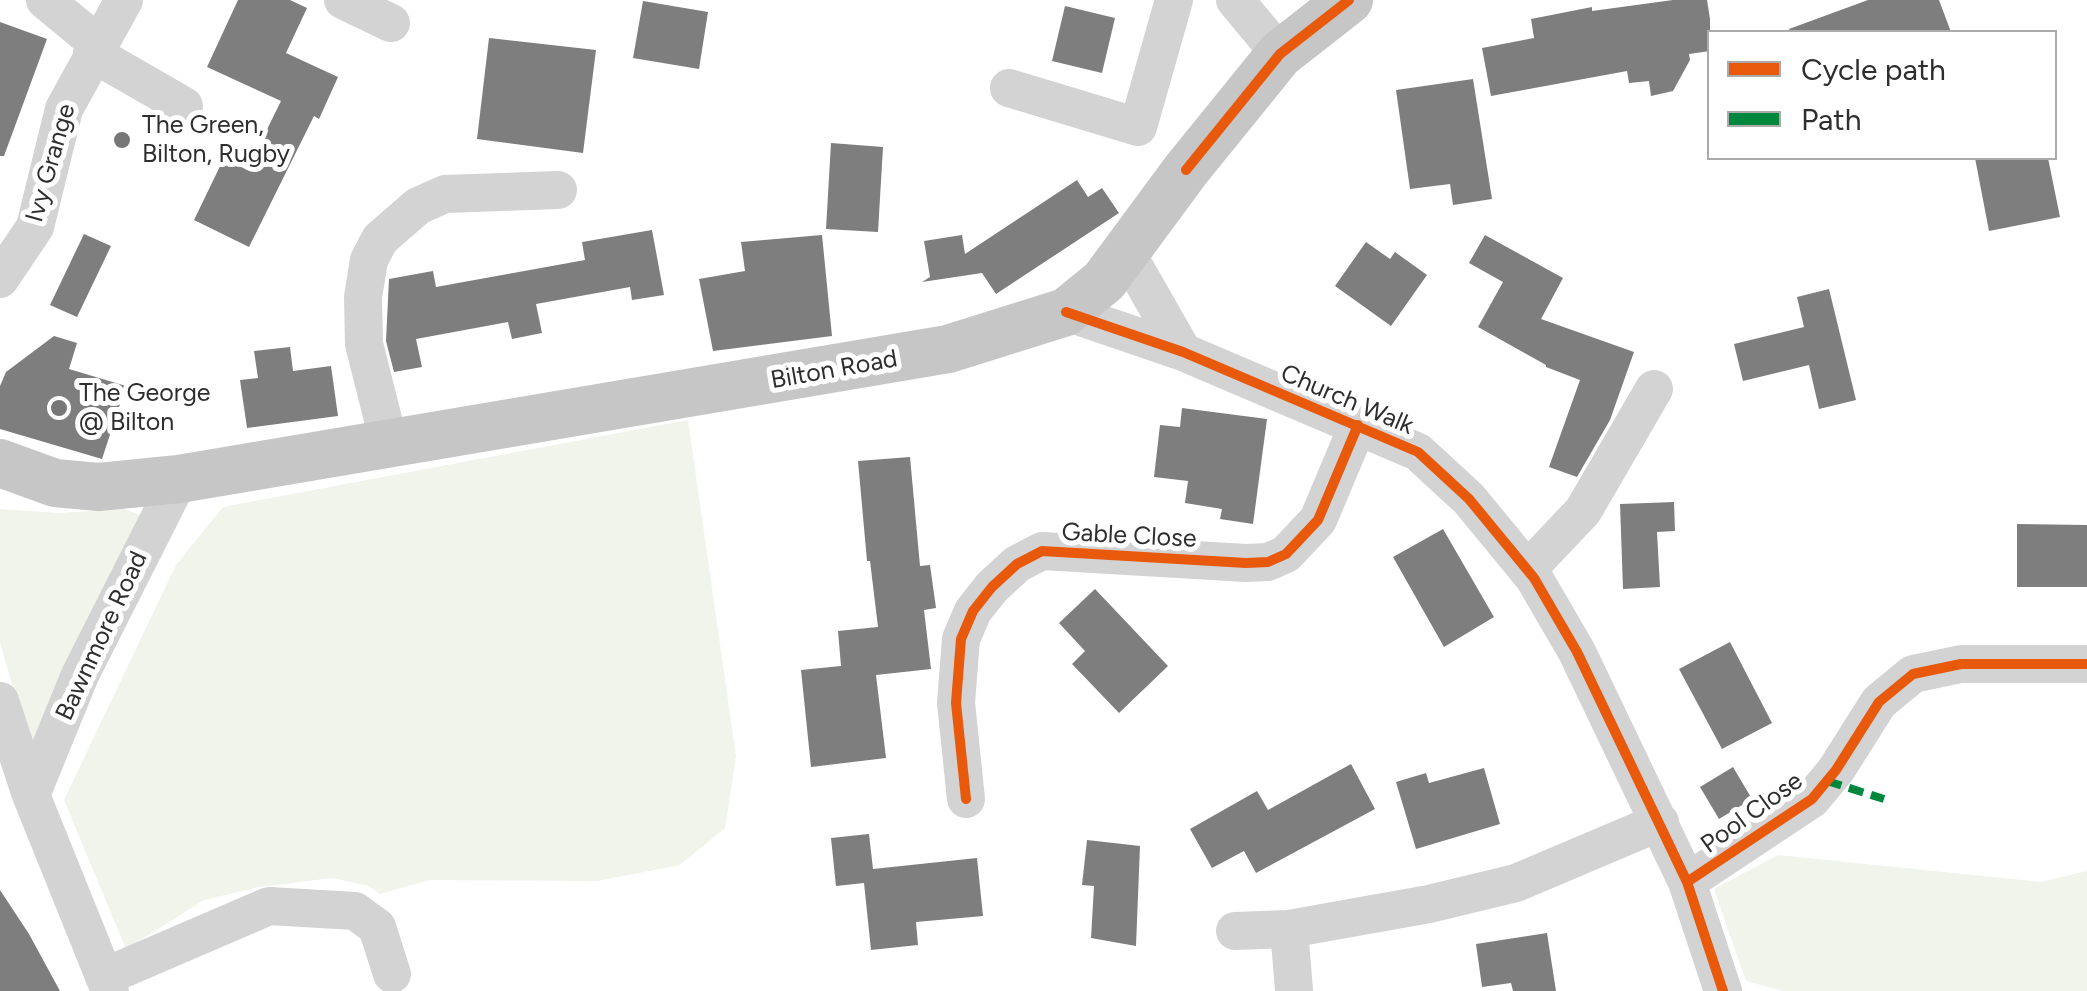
<!DOCTYPE html>
<style>
body{margin:0}
#map{position:relative;width:2087px;height:991px;overflow:hidden;background:#fff;font-family:Figtree,sans-serif}
canvas{display:block}
.legend{position:absolute;left:1707px;top:30px;width:350px;height:130px;box-sizing:border-box;background:#fff;border:2px solid #ababab;margin:0;padding:12px 18px;list-style:none;font-size:30px;color:#2e2e2e}
.legend li{display:flex;align-items:center;gap:20px;height:50px}
.legend b{width:50px;border:2px solid #ababab}
</style>
<div id="map">
<canvas width="2087" height="991"></canvas>
<ul class="legend">
<li><b style="height:12px;background:#e8590c"></b>Cycle path</li>
<li><b style="height:12px;background:#00873e"></b>Path</li>
</ul>
</div>
<script>
const ctx = document.querySelector('canvas').getContext('2d');
ctx.lineJoin = 'round';
function fillPath(path, color) {
  ctx.fillStyle = color;
  ctx.fill(path, 'evenodd');
}
function toPath(rows) {
  const path = new Path2D();
  for (const r of rows) {
    path.moveTo(r[0], r[1]);
    for (let i = 2; i < r.length; i += 2) path.lineTo(r[i], r[i + 1]);
  }
  return path;
}
function trace(path, color, width, dash) {
  ctx.strokeStyle = color;
  ctx.lineWidth = width;
  ctx.lineCap = dash ? 'butt' : 'round';
  ctx.setLineDash(dash || []);
  ctx.stroke(path);
}
function label(font, color, halo, rows, align = 'center') {
  ctx.font = font + ' Figtree,sans-serif';
  ctx.lineWidth = 10;
  ctx.setLineDash([]);
  ctx.textBaseline = 'middle';
  ctx.strokeStyle = halo;
  ctx.fillStyle = color;
  for (const [text, x, y, turn = 0] of rows) {
    ctx.save();
    ctx.translate(x, y);
    ctx.rotate((+turn || 0) * Math.PI / 180);
    ctx.textAlign = isNaN(turn) ? turn : align;
    if (halo) ctx.strokeText(text, 0, 0);
    ctx.fillText(text, 0, 0);
    ctx.restore();
  }
}
fillPath(toPath([
 [688,420,736,756,725,828,680,865,597,881,429,880,380,894,369,886,332,878,259,887,204,900,126,949,64,800,176,565,223,507],
 [0,509,58,513,124,509,140,515,32,753,0,643],
 [1778,855,2041,882,2087,871,2087,991,1783,991,1746,981,1714,889]
]), '#f0f4eb');
fillPath(toPath([
 [238,0,290,0,307,8,286,53,338,77,319,119,314,116,249,247,194,220,224,158,247,170,281,101,207,67],
 [1673,0,1707,0,1710,19,1710,51,1689,54,1690,60,1673,91,1651,96,1649,81,1629,83,1627,71,1491,96,1482,48,1534,38,1531,19,1592,7,1592,11],
 [1868,0,1939,0,1951,32,1790,32,1789,29],
 [643,1,708,12,699,69,633,58],
 [1065,6,1115,18,1102,73,1052,61],
 [0,22,47,39,4,156,0,156],
 [489,38,596,50,583,153,477,139],
 [1473,79,1492,199,1453,205,1450,184,1410,189,1396,90],
 [831,143,883,147,878,232,826,229],
 [1975,158,2048,158,2060,217,1989,231],
 [1077,180,1088,197,1102,188,1119,213,996,294,982,273,922,282,930,277,924,241,962,235,965,254],
 [652,230,664,295,632,300,630,287,536,304,542,333,512,339,508,322,416,339,422,367,394,372,386,341,389,279,433,271,436,287,585,260,582,242],
 [84,234,111,246,77,317,50,305],
 [822,235,832,336,713,351,699,279,745,271,741,242],
 [1485,235,1563,278,1541,319,1634,352,1610,420,1577,477,1549,467,1580,380,1546,367,1546,365,1478,327,1503,282,1469,263],
 [1366,242,1390,259,1395,252,1427,275,1391,326,1335,286],
 [1829,289,1856,400,1819,409,1809,365,1743,381,1734,344,1804,327,1797,297],
 [54,336,77,343,69,369,126,386,102,459,0,429,0,386,6,372],
 [290,347,293,371,331,366,338,416,247,428,240,380,258,378,254,351],
 [1182,408,1267,419,1253,524,1220,519,1222,509,1185,503,1188,481,1154,477,1160,425,1180,427],
 [910,457,920,566,930,565,936,608,924,610,931,669,876,675,886,758,811,767,801,670,841,666,838,631,878,627,870,561,867,561,858,461],
 [1674,502,1675,531,1657,532,1660,587,1623,589,1620,504],
 [2017,524,2087,525,2087,587,2017,587],
 [1443,529,1494,617,1444,647,1393,557],
 [1095,589,1168,666,1119,713,1072,664,1085,651,1059,623],
 [1730,642,1772,723,1722,749,1679,669],
 [1351,764,1375,809,1256,873,1244,851,1212,868,1190,829,1257,791,1268,810],
 [1733,767,1752,799,1719,819,1700,787],
 [1484,768,1500,824,1416,849,1396,782,1426,773,1429,783],
 [869,834,873,869,977,858,983,916,916,922,918,945,871,950,864,883,836,886,831,838],
 [1087,840,1140,846,1136,946,1091,938,1094,886,1082,885],
 [0,890,29,934,60,991,0,991],
 [1547,933,1556,991,1513,991,1511,983,1482,987,1476,944]
]), '#7e7e7e');
trace(toPath([
 [45,0,97,43],
 [343,0,391,23],
 [1235,0,1280,54],
 [92,53,184,106],
 [1009,88,1138,127,1174,0],
 [1126,252,1183,352],
 [0,279,35,227,64,109,124,0],
 [1066,312,1183,352,1418,452,1469,499,1534,578,1577,652,1687,882,1723,991],
 [389,443,364,344,363,297,369,260,380,239,418,206,445,194,558,190],
 [1528,569,1583,511,1654,389],
 [0,701,31,795,110,991],
 [31,795,80,675,179,479],
 [966,799,956,703,961,639,973,611,992,587,1017,564,1042,551,1246,563,1268,562,1286,554,1318,520,1358,425],
 [1687,882,1812,799,1836,770,1879,702,1913,674,1961,664,2087,664],
 [1289,929,1294,990],
 [1235,931,1289,929,1429,904,1516,883,1660,822],
 [104,977,269,906,355,911,377,927,392,974]
]), '#d3d3d3', 38);
trace(toPath([
 [0,463,55,483,99,487,179,479,948,349,1066,312,1104,281,1186,170,1280,54,1349,0]
]), '#c6c6c6', 48);
trace(toPath([
 [1827,781,1884,799]
]), '#00873e', 8, [15, 8]);
trace(toPath([
 [1186,170,1280,54,1349,0],
 [1066,312,1183,352,1418,452,1469,499,1534,578,1577,652,1687,882,1723,991],
 [966,799,956,703,961,639,973,611,992,587,1017,564,1042,551,1246,563,1268,562,1286,554,1318,520,1358,425],
 [1687,882,1812,799,1836,770,1879,702,1913,674,1961,664,2087,664]
]), '#e8590c', 10);
for (const [x, y, r, color] of [
 [122,140,10,"#777"],
 [59,408,10,"#777"]
]) {
  const dot = new Path2D();
  dot.arc(x, y, r, 0, 2 * Math.PI);
  ctx.fillStyle = color;
  ctx.fill(dot);
  trace(dot, '#fff', 4);
}
label('25px', '#2e2e2e', '#fff', [
 ["The Green,",142,126],
 ["Bilton, Rugby",142,155],
 ["The George",79,394],
 ["@ Bilton",79,423]
], 'left');
label('25px', '#2e2e2e', '#fff', [
 ["Ivy Grange",51,163,-74],
 ["Bilton Road",834,370,-10],
 ["Church Walk",1347,400,23],
 ["Gable Close",1129,536,3],
 ["Bawnmore Road",102,636,-65],
 ["Pool Close",1752,813,-36]
]);
</script>
